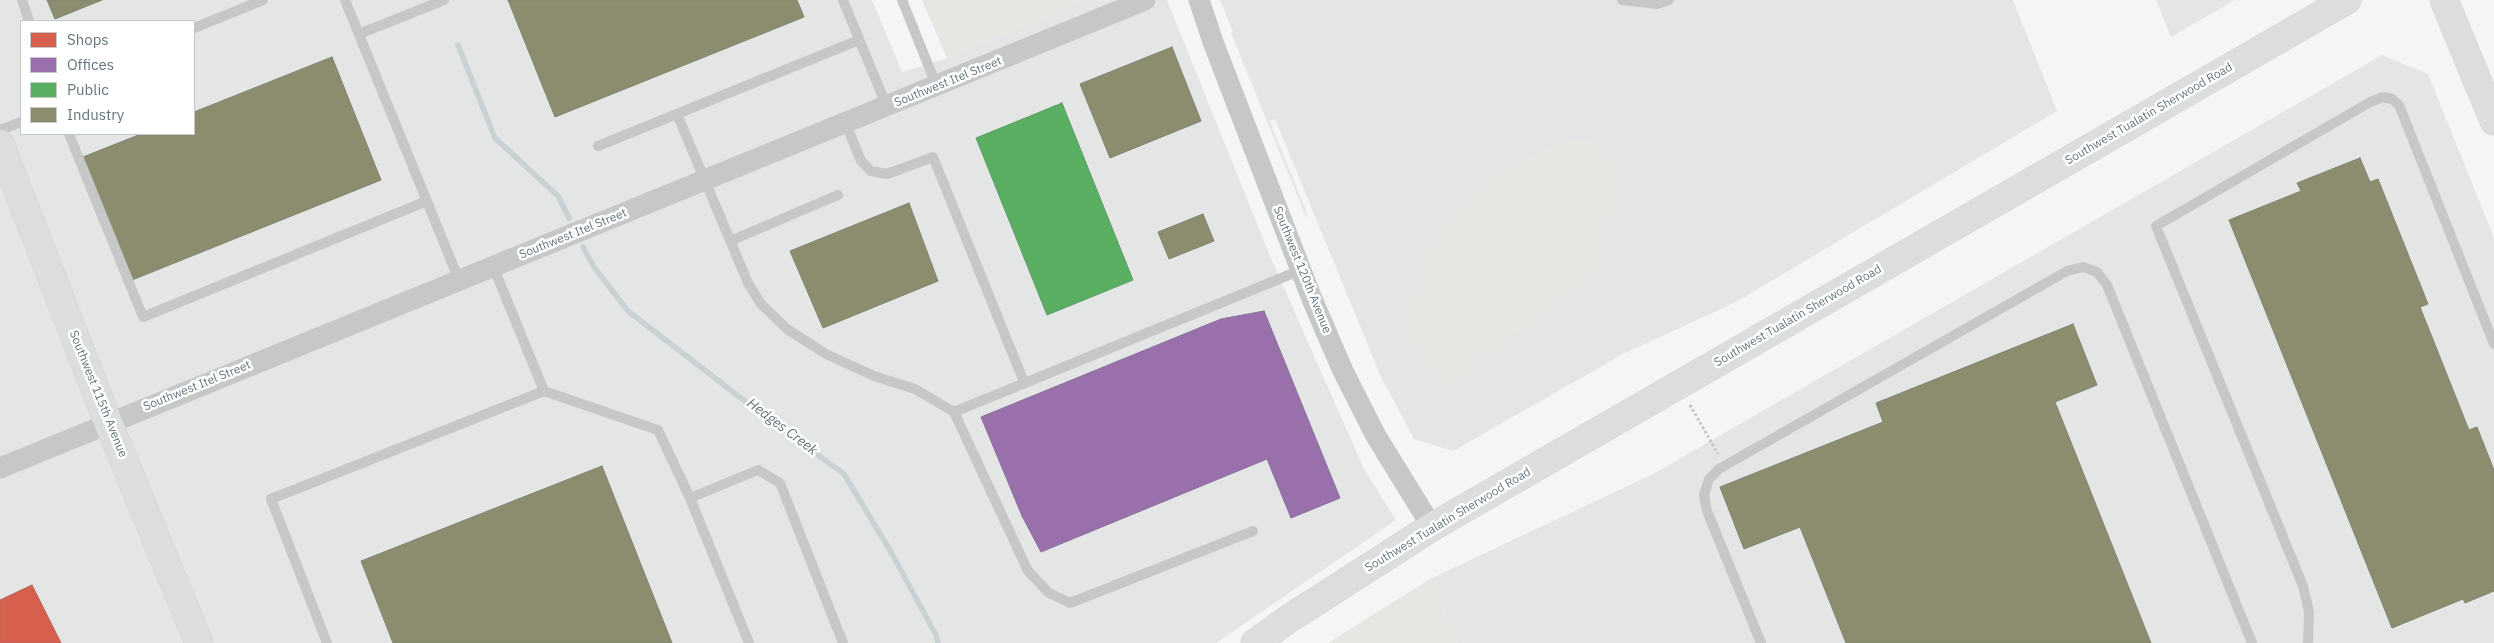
<!DOCTYPE html>
<style>
body{margin:0}
#map{position:relative;width:2494px;height:643px;overflow:hidden;background:#f5f5f5;font-family:"IBM Plex Sans",sans-serif}
canvas{display:block}
.legend{position:absolute;left:20px;top:20px;width:175px;height:115px;box-sizing:border-box;background:#fff;border:1px solid #c1c8cb;margin:0;padding:6px 9px;list-style:none;font-size:15px;color:#64757c}
.legend li{display:flex;align-items:center;gap:10px;height:25px}
.legend b{width:25px;border:1px solid #c1c8cb}
</style>
<div id="map">
<canvas width="2494" height="643"></canvas>
<ul class="legend">
<li><b style="height:14px;background:#d6604d"></b>Shops</li>
<li><b style="height:14px;background:#9970ab"></b>Offices</li>
<li><b style="height:14px;background:#5aae61"></b>Public</li>
<li><b style="height:14px;background:#8c8c6e"></b>Industry</li>
</ul>
</div>
<script>
const ctx = document.querySelector('canvas').getContext('2d');
ctx.lineJoin = 'round';
function fillPath(path, color) {
  ctx.fillStyle = color;
  ctx.fill(path, 'evenodd');
}
function toPath(rows) {
  const path = new Path2D();
  for (const r of rows) {
    path.moveTo(r[0], r[1]);
    for (let i = 2; i < r.length; i += 2) path.lineTo(r[i], r[i + 1]);
  }
  return path;
}
function trace(path, color, width, dash) {
  ctx.strokeStyle = color;
  ctx.lineWidth = width;
  ctx.lineCap = dash ? 'butt' : 'round';
  ctx.setLineDash(dash || []);
  ctx.stroke(path);
}
function label(font, color, halo, rows, align = 'center') {
  ctx.font = font + ' "IBM Plex Sans",sans-serif';
  ctx.lineWidth = 5;
  ctx.setLineDash([]);
  ctx.textBaseline = 'middle';
  ctx.strokeStyle = halo;
  ctx.fillStyle = color;
  for (const [text, x, y, turn = 0] of rows) {
    ctx.save();
    ctx.translate(x, y);
    ctx.rotate((+turn || 0) * Math.PI / 180);
    ctx.textAlign = isNaN(turn) ? turn : align;
    if (halo) ctx.strokeText(text, 0, 0);
    ctx.fillText(text, 0, 0);
    ctx.restore();
  }
}
fillPath(toPath([
 [0,0,872,0,902,72,947,58,1084,0,1167,0,1270,256,1364,469,1396,520,1216,643,0,643],
 [21,21,194,21,194,134,21,134],
 [1220,0,2013,0,2057,111,1736,302,1623,354,1453,451,1414,439,1381,377,1275,119,1269,121],
 [2156,0,2235,0,2171,37],
 [2382,55,2428,74,2494,238,2494,643,1458,643,1430,579,1653,474]
]), '#e4e6e5');
fillPath(toPath([
 [922,0,1084,0,947,58],
 [1234,32,1308,216,1306,217,1231,33],
 [1592,139,1624,179,1599,249,1604,259,1543,316,1503,340,1506,347,1498,352,1493,345,1485,350,1465,375,1461,388,1435,382,1417,343,1403,327,1410,315,1423,263,1433,239,1467,199,1495,176,1524,158,1565,142],
 [1430,579,1458,643,1328,643]
]), '#e4e7e2');
const shops = toPath([
 [32,585,61,643,0,643,0,600,32,585]
]);
fillPath(shops, '#d6604d');
trace(shops, '#b4665b', 1);
const offices = toPath([
 [1264,311,1340,498,1291,518,1267,459,1041,552,1022,516,981,417,1221,319,1264,311]
]);
fillPath(offices, '#9970ab');
trace(offices, '#89729d', 1);
const public = toPath([
 [1062,103,1133,280,1047,315,976,138,1062,103]
]);
fillPath(public, '#5aae61');
trace(public, '#5d9d69', 1);
const industry = toPath([
 [47,0,102,0,55,19,47,0],
 [508,0,797,0,804,17,555,117,508,0],
 [1172,47,1201,121,1110,158,1080,84,1172,47],
 [332,57,381,180,132,280,83,157,141,134,194,134,194,112,332,57],
 [2360,158,2370,182,2378,179,2428,304,2420,307,2469,430,2477,427,2494,470,2494,591,2465,603,2463,599,2392,628,2229,220,2301,191,2297,183,2360,158],
 [909,203,938,281,823,328,790,251,909,203],
 [1203,214,1214,241,1169,259,1158,232,1203,214],
 [2073,324,2097,385,2055,402,2151,643,1846,643,1800,527,1744,549,1720,487,1883,422,1876,403,2073,324],
 [602,466,672,643,393,643,361,561,602,466]
]);
fillPath(industry, '#8c8c6e');
trace(industry, '#808572', 1);
trace(toPath([
 [458,45,495,138,558,196,569,218],
 [583,247,594,267,628,311,772,422,844,474,891,552,936,635,938,643]
]), '#c8d1d3', 5.5);
const secondary = toPath([
 [0,144,108,422,199,643]
]);
const primary = toPath([
 [2444,0,2494,121]
]);
const highway = toPath([
 [1255,643,1290,618,1432,527,2347,0]
]);
trace(secondary, '#d1d2d3', 29);
trace(primary, '#d0d1d2', 29);
trace(highway, '#d1d2d2', 29);
trace(toPath([
 [1690,405,1718,454]
]), '#c4c5c6', 3, [2.5, 2.5]);
trace(toPath([
 [22,0,29,21],
 [345,0,459,280],
 [843,0,887,107],
 [902,0,937,87],
 [1622,0,1657,4,1669,0],
 [194,28,263,0],
 [359,34,444,0],
 [677,114,748,283,761,304,787,329,826,354,874,376,915,389,954,412,1301,270],
 [846,124,861,161,871,171,887,174,933,157,1024,382],
 [0,130,21,122],
 [69,134,143,317,427,201],
 [598,146,859,40],
 [730,241,838,195],
 [493,266,544,391],
 [954,412,1028,571,1049,593,1070,603,1253,531],
 [690,498,749,643],
 [327,643,271,499,544,391,658,430,690,498,758,470,780,483,843,643],
 [1761,643,1707,511,1704,495,1709,479,1719,469,2067,271,2083,267,2097,272,2107,285,2252,643],
 [2308,643,2309,612,2303,586,2156,226,2372,101,2383,97,2392,99,2399,105,2494,344]
]), '#c6c8c8', 10);
trace(toPath([
 [1199,0,1213,42,1312,299,1343,371,1376,436,1432,527],
 [0,468,1145,0]
]), '#c6c8c8', 21);
trace(secondary, '#dcdddd', 28);
trace(primary, '#dcdddd', 28);
trace(highway, '#dcdddd', 28);
label('12px', '#64757c', '#fff', [
 ["Southwest Itel Street",948,82,-22],
 ["Southwest Tualatin Sherwood Road",2149,114,-30],
 ["Southwest Itel Street",573,234,-22],
 ["Southwest 120th Avenue",1302,270,68],
 ["Southwest Tualatin Sherwood Road",1798,316,-30],
 ["Southwest Itel Street",197,386,-22],
 ["Southwest 115th Avenue",98,394,68],
 ["Southwest Tualatin Sherwood Road",1448,520,-31]
]);
label('italic 14px', '#5f7477', '#fff', [
 ["Hedges Creek",782,427,37]
]);
</script>
